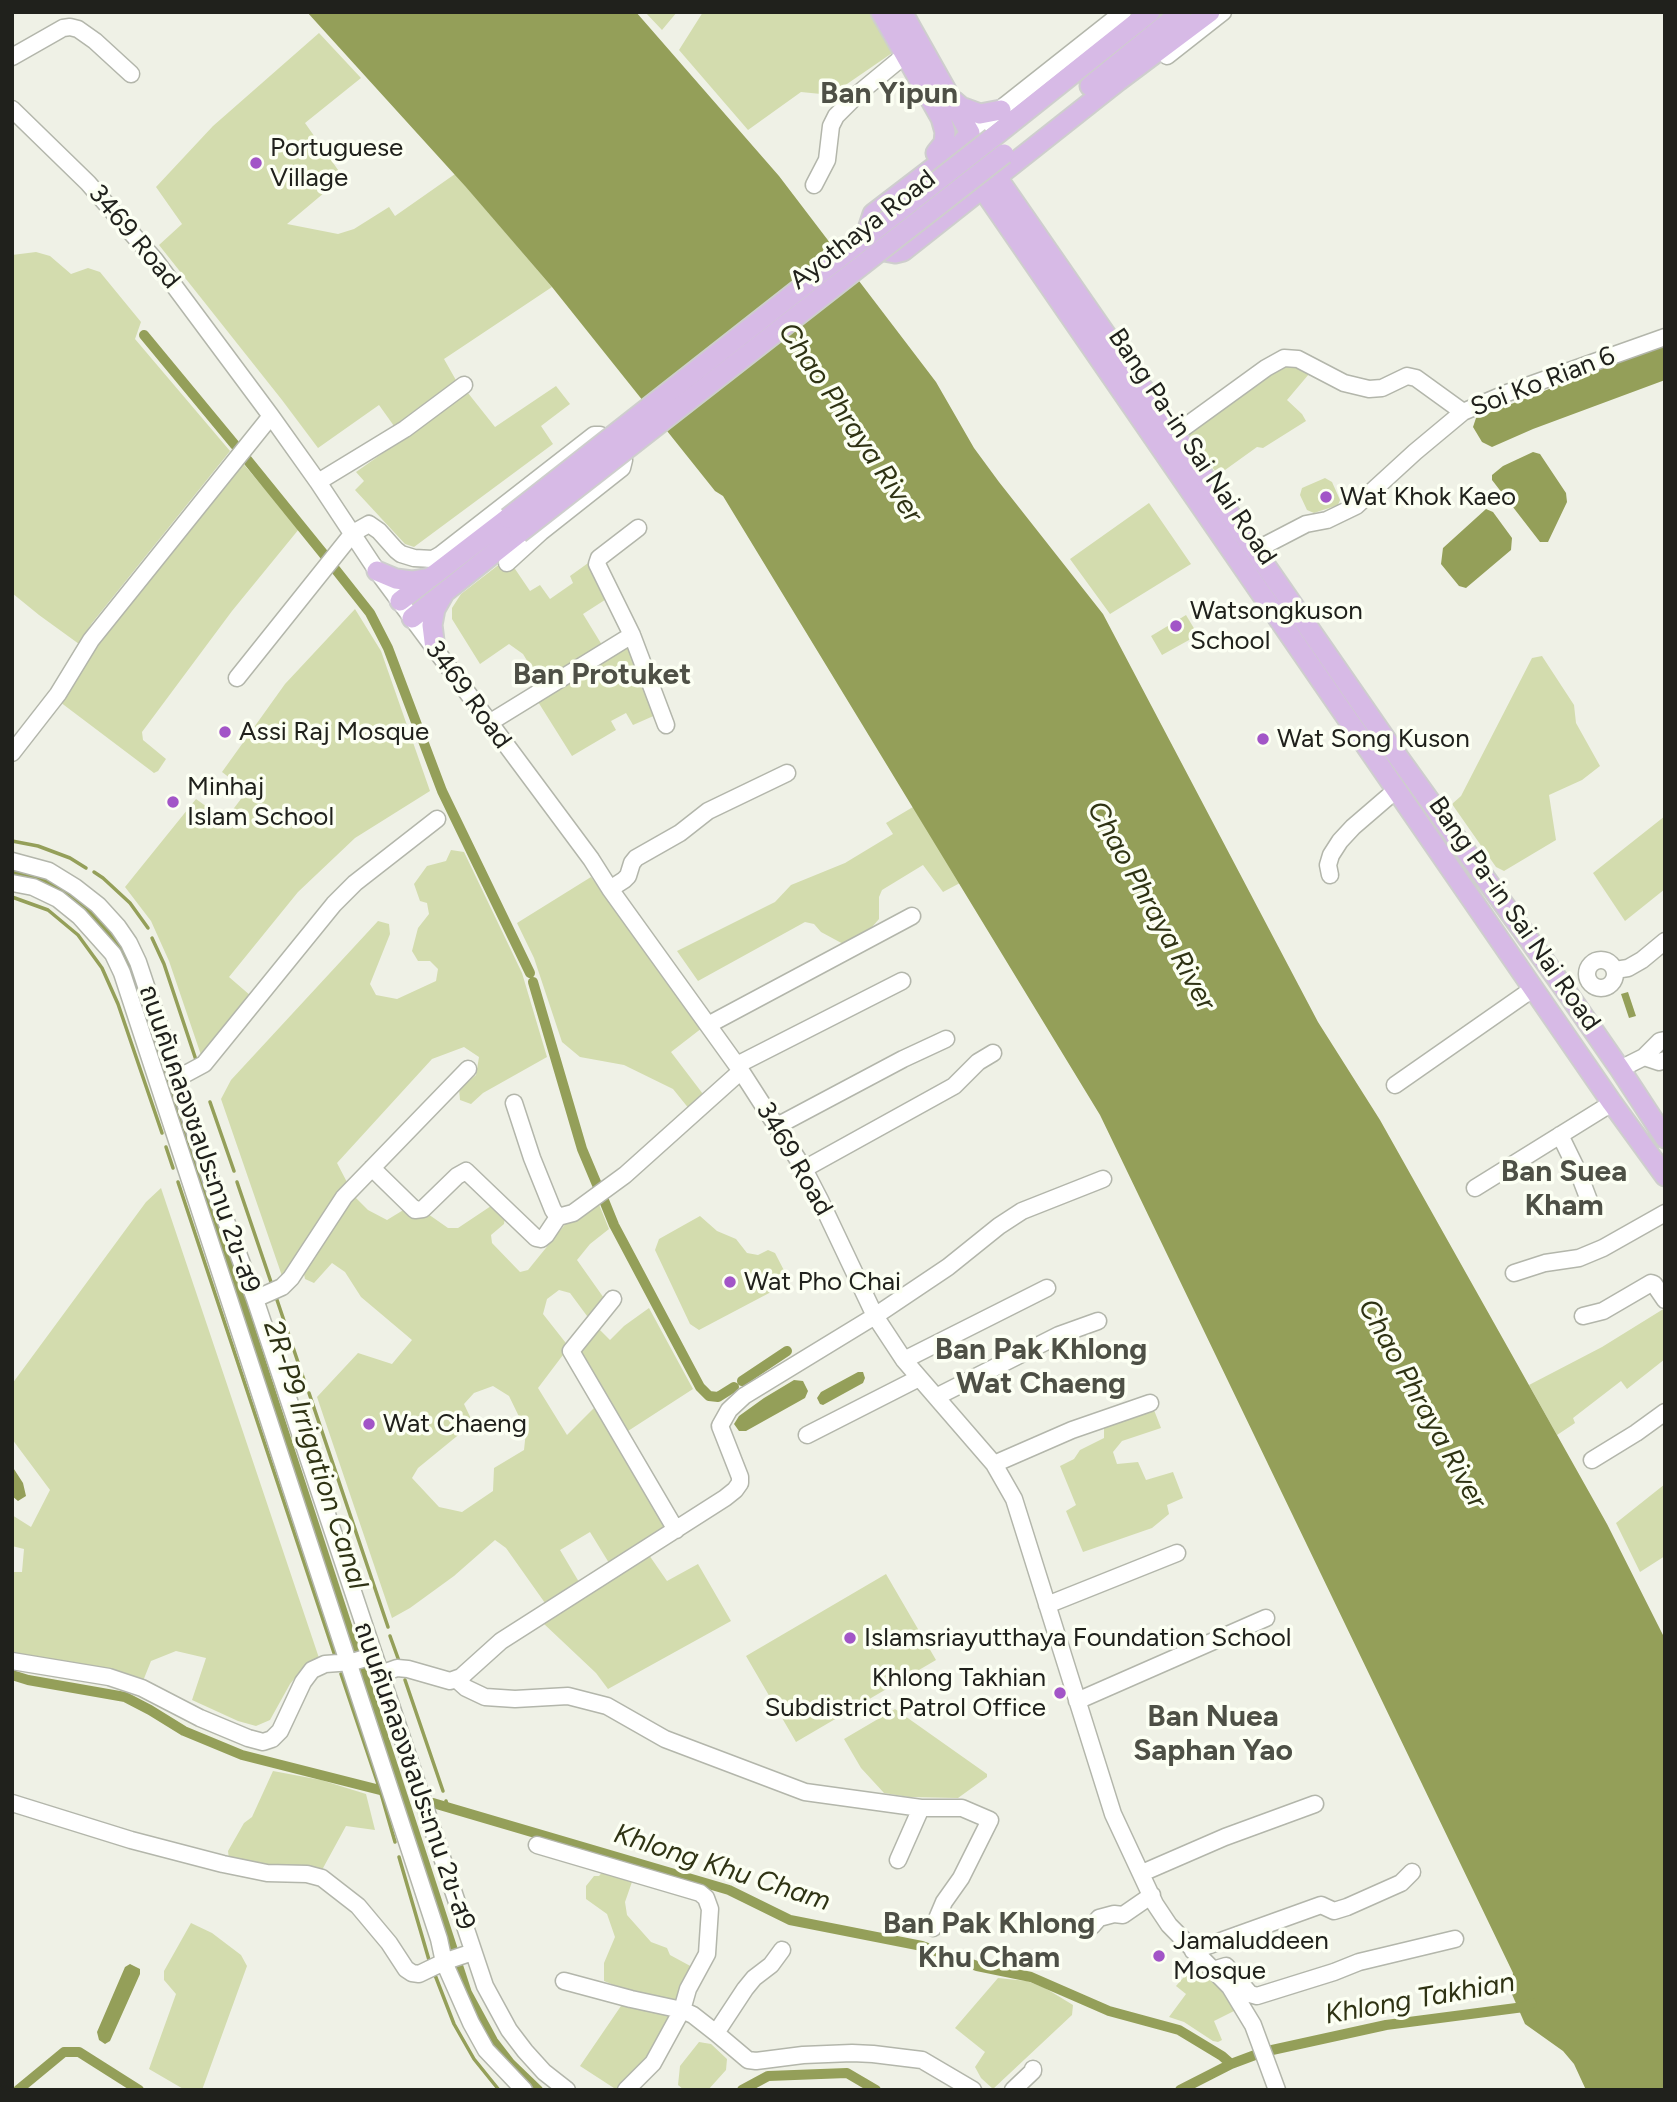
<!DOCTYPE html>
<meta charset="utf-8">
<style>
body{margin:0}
#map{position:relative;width:1677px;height:2102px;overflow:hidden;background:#eff1e6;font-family:Figtree,sans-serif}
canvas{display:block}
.frame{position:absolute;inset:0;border:14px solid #20211c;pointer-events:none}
</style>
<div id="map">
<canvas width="1677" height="2102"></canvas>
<div class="frame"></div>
</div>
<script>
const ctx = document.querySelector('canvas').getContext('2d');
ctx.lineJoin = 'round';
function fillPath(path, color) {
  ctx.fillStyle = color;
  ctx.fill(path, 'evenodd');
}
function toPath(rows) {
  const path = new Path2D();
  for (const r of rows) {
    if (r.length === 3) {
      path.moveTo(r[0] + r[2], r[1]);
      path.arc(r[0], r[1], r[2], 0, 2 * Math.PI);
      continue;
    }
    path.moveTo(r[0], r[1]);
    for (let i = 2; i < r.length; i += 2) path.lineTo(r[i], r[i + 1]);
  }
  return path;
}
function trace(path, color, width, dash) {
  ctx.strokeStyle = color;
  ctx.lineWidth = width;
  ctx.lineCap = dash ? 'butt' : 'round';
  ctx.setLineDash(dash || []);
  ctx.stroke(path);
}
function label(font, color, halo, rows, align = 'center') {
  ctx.font = font + ' Figtree,"Noto Sans Thai",sans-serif';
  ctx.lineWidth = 7;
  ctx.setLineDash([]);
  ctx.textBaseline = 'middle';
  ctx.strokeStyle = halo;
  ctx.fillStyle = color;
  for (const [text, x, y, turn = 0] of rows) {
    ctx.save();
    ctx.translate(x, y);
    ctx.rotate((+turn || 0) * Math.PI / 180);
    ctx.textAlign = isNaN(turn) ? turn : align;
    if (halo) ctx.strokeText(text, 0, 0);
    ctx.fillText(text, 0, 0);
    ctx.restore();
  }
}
fillPath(toPath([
 [645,12,677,12,662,30],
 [703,12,872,12,895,51,831,95,801,92,748,130,679,50],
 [319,33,361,78,305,123,343,177,287,224,338,234,354,229,389,207,395,216,455,174,552,287,444,359,457,382,394,426,379,405,318,448,282,400,159,245,182,224,156,187,213,126],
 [36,252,50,256,71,274,88,268,100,272,141,322,135,339,230,451,92,623,79,644,39,615,12,593,12,255],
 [1284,361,1309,369,1309,374,1287,400,1302,414,1306,421,1263,448,1257,447,1218,475,1187,434],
 [556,386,570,404,541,426,553,444,414,547,405,544,355,490,364,481,356,472,468,393,495,427],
 [240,460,299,529,232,611,142,732,143,740,166,759,158,771,154,773,60,702,105,632],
 [1325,478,1332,482,1340,500,1338,505,1314,513,1307,510,1300,495,1302,488],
 [1149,503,1191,564,1110,614,1070,559],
 [591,561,611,596,583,614,602,645,540,682,523,654,509,644,480,664,452,619,452,608,461,594,501,563,511,563,530,591,540,585,550,599,573,583,570,576],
 [355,609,381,651,430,791,355,838,298,892,229,977,251,996,201,1055,169,961,151,921,125,887,196,799,225,820,247,791,222,772,285,684],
 [1186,615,1198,635,1162,655,1151,636],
 [627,644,658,714,633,725,626,713,611,721,616,730,572,756,535,697],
 [1542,656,1574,705,1576,723,1600,766,1582,780,1549,795,1556,840,1504,871,1496,867,1452,804,1461,796,1532,658],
 [913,807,960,883,943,892,923,865,882,890,879,897,879,919,866,934,847,946,821,932,814,924,805,922,698,981,677,951,775,902,791,885,845,863,893,834,886,823],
 [1665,816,1665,889,1625,921,1593,873],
 [451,850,464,852,522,973,547,1057,483,1093,471,1104,460,1100,459,1089,476,1075,479,1057,464,1047,432,1059,337,1163,349,1186,339,1195,282,1276,221,1099,231,1080,378,921,389,924,390,934,370,984,376,995,397,999,436,981,438,969,430,961,418,961,412,951,418,928,429,914,427,903,420,901,414,884,427,866,446,861],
 [591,877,702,1028,671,1052,706,1098,690,1110,673,1089,624,1065,580,1057,562,1042,534,958,517,923],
 [161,1188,319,1658,305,1666,290,1684,270,1720,256,1726,238,1721,192,1700,206,1658,176,1651,151,1661,143,1681,107,1668,12,1653,12,1572,22,1572,24,1549,12,1546,12,1515,31,1527,50,1490,12,1439,12,1384,146,1202],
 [355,1197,368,1210,387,1220,405,1209,428,1214,448,1228,458,1228,491,1206,499,1209,505,1217,504,1224,491,1235,492,1243,520,1272,528,1270,567,1222,598,1202,609,1229,590,1244,577,1260,606,1301,590,1320,570,1293,559,1290,547,1299,543,1314,569,1347,538,1388,567,1435,598,1404,666,1526,609,1563,590,1532,560,1550,579,1582,545,1603,506,1548,495,1540,454,1576,410,1608,392,1618,317,1397,358,1353,392,1364,412,1340,361,1297,345,1272,332,1263,314,1283,305,1279,303,1269,343,1209],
 [493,1386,509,1396,526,1431,524,1450,494,1468,493,1491,462,1512,439,1507,412,1478,418,1468,473,1423,464,1404,474,1393],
 [700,1216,717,1231,736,1239,747,1253,758,1255,768,1250,775,1253,790,1282,699,1330,690,1324,655,1250,659,1239],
 [649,1308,693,1389,628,1431,580,1353,581,1347,597,1327,610,1340,624,1326],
 [1665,1308,1665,1359,1627,1389,1621,1381,1573,1418,1575,1423,1557,1435,1529,1385,1602,1347],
 [1154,1410,1161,1428,1122,1441,1113,1452,1117,1464,1138,1462,1146,1480,1173,1472,1183,1498,1167,1505,1169,1514,1152,1528,1083,1552,1066,1511,1076,1505,1060,1466,1074,1459,1080,1450,1104,1438,1104,1426],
 [1665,1484,1665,1556,1640,1572,1616,1523],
 [649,1555,667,1581,698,1564,731,1621,608,1689,596,1673,543,1623],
 [886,1574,936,1660,796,1742,746,1656],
 [895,1709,987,1774,987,1777,958,1798,909,1797,884,1793,861,1768,844,1739],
 [273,1771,321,1780,366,1794,375,1830,346,1826,322,1870,265,1867,229,1859,228,1851,244,1823,252,1817],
 [605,1869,633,1879,625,1902,627,1915,651,1942,667,1948,670,1955,694,1968,679,2002,634,1993,604,1981,604,1963,615,1937,607,1914,586,1899,586,1886,594,1876,599,1876],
 [191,1923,212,1933,241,1955,247,1966,202,2090,185,2090,149,2069,176,1994,164,1980,164,1971],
 [1197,1962,1211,1974,1238,2009,1214,2021,1222,2040,1218,2042,1213,2041,1184,2022,1169,2017,1186,1994,1176,1986],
 [998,1978,1027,1981,1045,1988,1073,2005,1072,2015,993,2089,981,2078,975,2067,985,2052,955,2028],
 [623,2003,674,2013,650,2057,617,2090,580,2066],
 [699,2042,711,2044,727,2059,726,2070,708,2090,684,2090,678,2085,680,2066]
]), '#d3dcae');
fillPath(toPath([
 [307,12,636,12,779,176,936,382,974,448,999,482,1103,614,1318,1022,1380,1120,1607,1524,1665,1639,1665,2090,1586,2090,1574,2064,1563,2051,1525,2024,1511,1992,1513,1973,1100,1115,723,496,715,491,552,287,465,186],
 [1665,343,1665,380,1533,429,1492,447,1482,442,1473,427,1476,418],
 [1533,452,1540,454,1566,493,1567,502,1548,542,1540,542,1492,480,1492,475,1503,466],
 [1486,509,1493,512,1512,538,1511,550,1466,588,1459,586,1441,564,1443,548],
 [1628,992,1636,1016,1629,1018,1621,994],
 [858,1372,863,1372,865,1378,863,1383,823,1405,820,1404,817,1398,821,1392],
 [794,1380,803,1381,808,1391,805,1398,746,1431,739,1431,734,1424,739,1416,764,1398],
 [12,1466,23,1483,26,1496,18,1501,12,1496],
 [130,1964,140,1969,140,1974,110,2041,105,2044,99,2040,97,2032,125,1967]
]), '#949f59');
trace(toPath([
 [12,841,38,846,70,858,86,868],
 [94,872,103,878,130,903,148,928],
 [12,897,48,910,78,935,102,968,118,1004,162,1133],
 [152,938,164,964,196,1060],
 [210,1102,234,1171],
 [166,1147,173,1168],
 [178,1182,335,1656],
 [237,1182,272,1285],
 [276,1297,304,1380],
 [309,1393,388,1627],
 [390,1636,399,1661],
 [341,1674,380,1790,395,1842],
 [405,1680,443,1791],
 [446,1801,448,1808],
 [399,1857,429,1960],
 [435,1975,454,2024,474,2059,499,2090]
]), '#949f59', 3.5);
trace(toPath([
 [144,335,235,445],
 [245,457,326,557],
 [332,565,370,613,388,648,442,791,530,973],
 [12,871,28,874,49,883,68,894,82,904,103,922,116,938,132,969],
 [533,982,582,1149,598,1187],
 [152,1028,467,1993,493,2041,510,2063,538,2090],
 [603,1198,614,1225,700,1387,709,1396,718,1397,734,1387],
 [742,1381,787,1351],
 [12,1675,28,1680,125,1697,150,1710,184,1731,242,1755,384,1791],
 [433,1803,729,1890,790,1920,922,1946,977,1966,1031,1977,1109,2011,1179,2030,1222,2056,1231,2064],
 [18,2090,64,2052,79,2052,139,2090],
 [742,2090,768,2076,847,2073,876,2090],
 [1180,2090,1231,2064,1263,2052,1386,2025,1524,2007,1532,2003]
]), '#949f59', 10);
const minor = toPath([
 [1167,56,1223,12],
 [12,57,63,28,70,27,78,29,95,41,131,74],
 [12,109,88,183,155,260,271,416,318,482,377,571,591,859,610,889,741,1071,804,1169,820,1200,875,1316,904,1360,994,1464,1014,1499,1113,1814,1155,1904,1169,1925,1230,1987,1253,2025,1277,2090],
 [970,133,1123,12],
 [814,185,827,160,831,126,836,116,859,93,905,55],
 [1175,434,1266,368,1284,358,1298,359,1344,383,1369,389,1382,388,1407,376,1416,378,1463,412],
 [318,482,405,429,464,385],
 [638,528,599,558,597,564,632,635,666,725],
 [1254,551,1306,524,1327,520,1356,506,1415,452,1463,412,1507,393,1665,337],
 [237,678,353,533,369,524,379,531,396,550,401,554,414,558,433,559,440,555,594,435,600,435,604,437,624,460,622,468,541,532,507,563],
 [489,723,632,635],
 [12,753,58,694,91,640,271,416],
 [12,861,49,871,75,887,98,905,118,927,129,943,138,962,212,1183,255,1299,485,1986,509,2030,525,2051,544,2072,567,2090],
 [1330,875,1328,865,1331,855,1340,841,1353,827,1396,790],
 [12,883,33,887,58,899,79,916,113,954,122,973,439,1939,444,1962,471,2023,486,2050,524,2090],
 [610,889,624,880,628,876,632,863,636,858,680,833,708,811,787,773],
 [1601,974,14],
 [1615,970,1628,968,1642,960,1665,941],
 [708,1025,912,916],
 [1644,1057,1659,1062,1665,1060],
 [737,1065,902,981],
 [1620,1069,1644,1057,1660,1041,1665,1040],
 [178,1078,204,1064,334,904,355,883,437,819],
 [1395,1085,1534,988],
 [514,1103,532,1158,553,1210,558,1217],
 [777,1126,903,1059,946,1039],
 [1560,1135,1579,1174,1590,1203],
 [372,1168,415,1210,423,1209,457,1176,466,1171,536,1238,541,1239,546,1235,558,1217],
 [804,1169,954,1086,978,1062,993,1053],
 [1475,1188,1612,1103],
 [558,1217,573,1213,625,1175,741,1071],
 [1514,1273,1545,1263,1579,1258,1603,1248,1665,1213],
 [255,1299,282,1287,291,1278,344,1197,468,1069],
 [613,1299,571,1351,676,1530],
 [1583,1316,1603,1311,1651,1283,1654,1284,1665,1300],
 [904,1360,1047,1288],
 [936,1397,1059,1335,1098,1321],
 [807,1435,919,1378],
 [1592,1460,1636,1433,1665,1412],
 [994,1464,1072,1430,1150,1403],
 [1047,1605,1177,1553],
 [12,1661,109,1677,142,1688,200,1718,248,1738,263,1742,272,1739,280,1731,303,1682,312,1670,325,1664,352,1662,373,1656],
 [380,1674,397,1668,408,1669,450,1681,461,1677,501,1641,725,1498,735,1490,740,1483,740,1477,720,1426,729,1410,744,1396,875,1316,948,1267,999,1226,1022,1211,1103,1179],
 [456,1679,466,1688,485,1697,515,1699,568,1696,607,1706,665,1739,805,1792,921,1808,962,1808,990,1820,961,1878,944,1902,933,1928],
 [1077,1701,1266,1618],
 [12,1803,131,1840,223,1864,267,1873,307,1874,322,1878,358,1906,389,1943,406,1969,412,1973,419,1974,446,1961,473,1952],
 [537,1845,700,1893,706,1898,710,1909,707,1954,688,1989,682,2010,653,2063,626,2090],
 [898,1860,921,1808],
 [1142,1873,1225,1837,1315,1804],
 [1092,1926,1099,1918,1114,1914,1123,1915,1152,1895],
 [1193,1951,1321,1905,1334,1911,1347,1907,1401,1883,1412,1872],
 [1213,1970,1226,1966,1250,1994,1257,1996,1334,1972,1359,1962,1455,1939],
 [564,1981,631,1999,682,2010,693,2015,716,2033,748,2060,756,2061,803,2055,852,2053,873,2054,922,2060,973,2090],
 [716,2033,745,1989,754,1978,771,1965,782,1950],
 [1013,2090,1033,2071,1033,2069]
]);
const major = toPath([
 [881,12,941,118,945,132,944,143,936,153],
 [902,12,970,133],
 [1090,86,1181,12],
 [954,101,961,107,980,114,1001,110],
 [970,133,954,152,873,214,868,229,873,244,879,250,895,253,903,251,1118,81,1210,12],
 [992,138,1150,12],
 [996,176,1391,747,1566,991,1620,1069,1665,1138],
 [982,188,1612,1103,1665,1176],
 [377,571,396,579,412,581,430,578],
 [400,601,508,518],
 [412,618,519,533],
 [435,649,432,625,435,609,444,593]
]);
trace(minor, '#b3b6ab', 19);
trace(major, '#cececd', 23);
trace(minor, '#fff', 16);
trace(major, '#d7bae6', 19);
const majorBridge = toPath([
 [508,518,992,138],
 [519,533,1004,154]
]);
trace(majorBridge, '#cececd', 23, []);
trace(majorBridge, '#d7bae6', 19);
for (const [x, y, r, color] of [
 [256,163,7,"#a255c7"],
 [1326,497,7,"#a255c7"],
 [1176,626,7,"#a255c7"],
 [225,732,7,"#a255c7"],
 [1263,739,7,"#a255c7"],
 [173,802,7,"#a255c7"],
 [730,1282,7,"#a255c7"],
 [369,1424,7,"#a255c7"],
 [850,1638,7,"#a255c7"],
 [1060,1693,7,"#a255c7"],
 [1159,1956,7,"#a255c7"]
]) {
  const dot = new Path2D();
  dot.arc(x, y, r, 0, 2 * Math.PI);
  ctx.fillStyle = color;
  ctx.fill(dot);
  trace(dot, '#fcfff3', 2.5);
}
label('26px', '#20211c', '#fcfff3', [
 ["Portuguese",270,148],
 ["Village",270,178],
 ["Wat Khok Kaeo",1340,497],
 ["Watsongkuson",1190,611],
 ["School",1190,641],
 ["Assi Raj Mosque",239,732],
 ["Wat Song Kuson",1277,739],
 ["Minhaj",187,787],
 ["Islam School",187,817],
 ["Wat Pho Chai",744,1282],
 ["Wat Chaeng",383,1424],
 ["Islamsriayutthaya Foundation School",864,1638],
 ["Khlong Takhian",1046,1678,"right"],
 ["Subdistrict Patrol Office",1046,1708,"right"],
 ["Jamaluddeen",1173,1941],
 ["Mosque",1173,1971]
], 'left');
label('26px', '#20211c', '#fcfff3', [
 ["Ayothaya Road",863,230,-38],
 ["3469 Road",134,237,50],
 ["Soi Ko Rian 6",1543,382,-21],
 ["Bang Pa-in Sai Nai Road",1192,447,56],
 ["3469 Road",468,695,54],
 ["Bang Pa-in Sai Nai Road",1514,914,55],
 ["ถนนคันคลองชลประทาน 2ข-ส9",199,1139,71],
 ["3469 Road",794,1159,60],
 ["ถนนคันคลองชลประทาน 2ข-ส9",414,1776,71]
]);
label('italic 28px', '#2f3314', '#fcfff3', [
 ["Chao Phraya River",850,423,56],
 ["Chao Phraya River",1151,906,61],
 ["Chao Phraya River",1422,1404,61],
 ["2R-P9 Irrigation Canal",315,1455,72],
 ["Khlong Khu Cham",722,1868,18],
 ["Khlong Takhian",1420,1999,-10]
]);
label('bold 30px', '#4e5046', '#fcfff3', [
 ["Ban Yipun",889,94],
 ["Ban Protuket",602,675],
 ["Ban Suea",1564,1172],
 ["Kham",1564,1206],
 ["Ban Pak Khlong",1041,1350],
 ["Wat Chaeng",1041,1384],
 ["Ban Nuea",1213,1717],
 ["Saphan Yao",1213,1751],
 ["Ban Pak Khlong",989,1924],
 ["Khu Cham",989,1958]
]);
</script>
